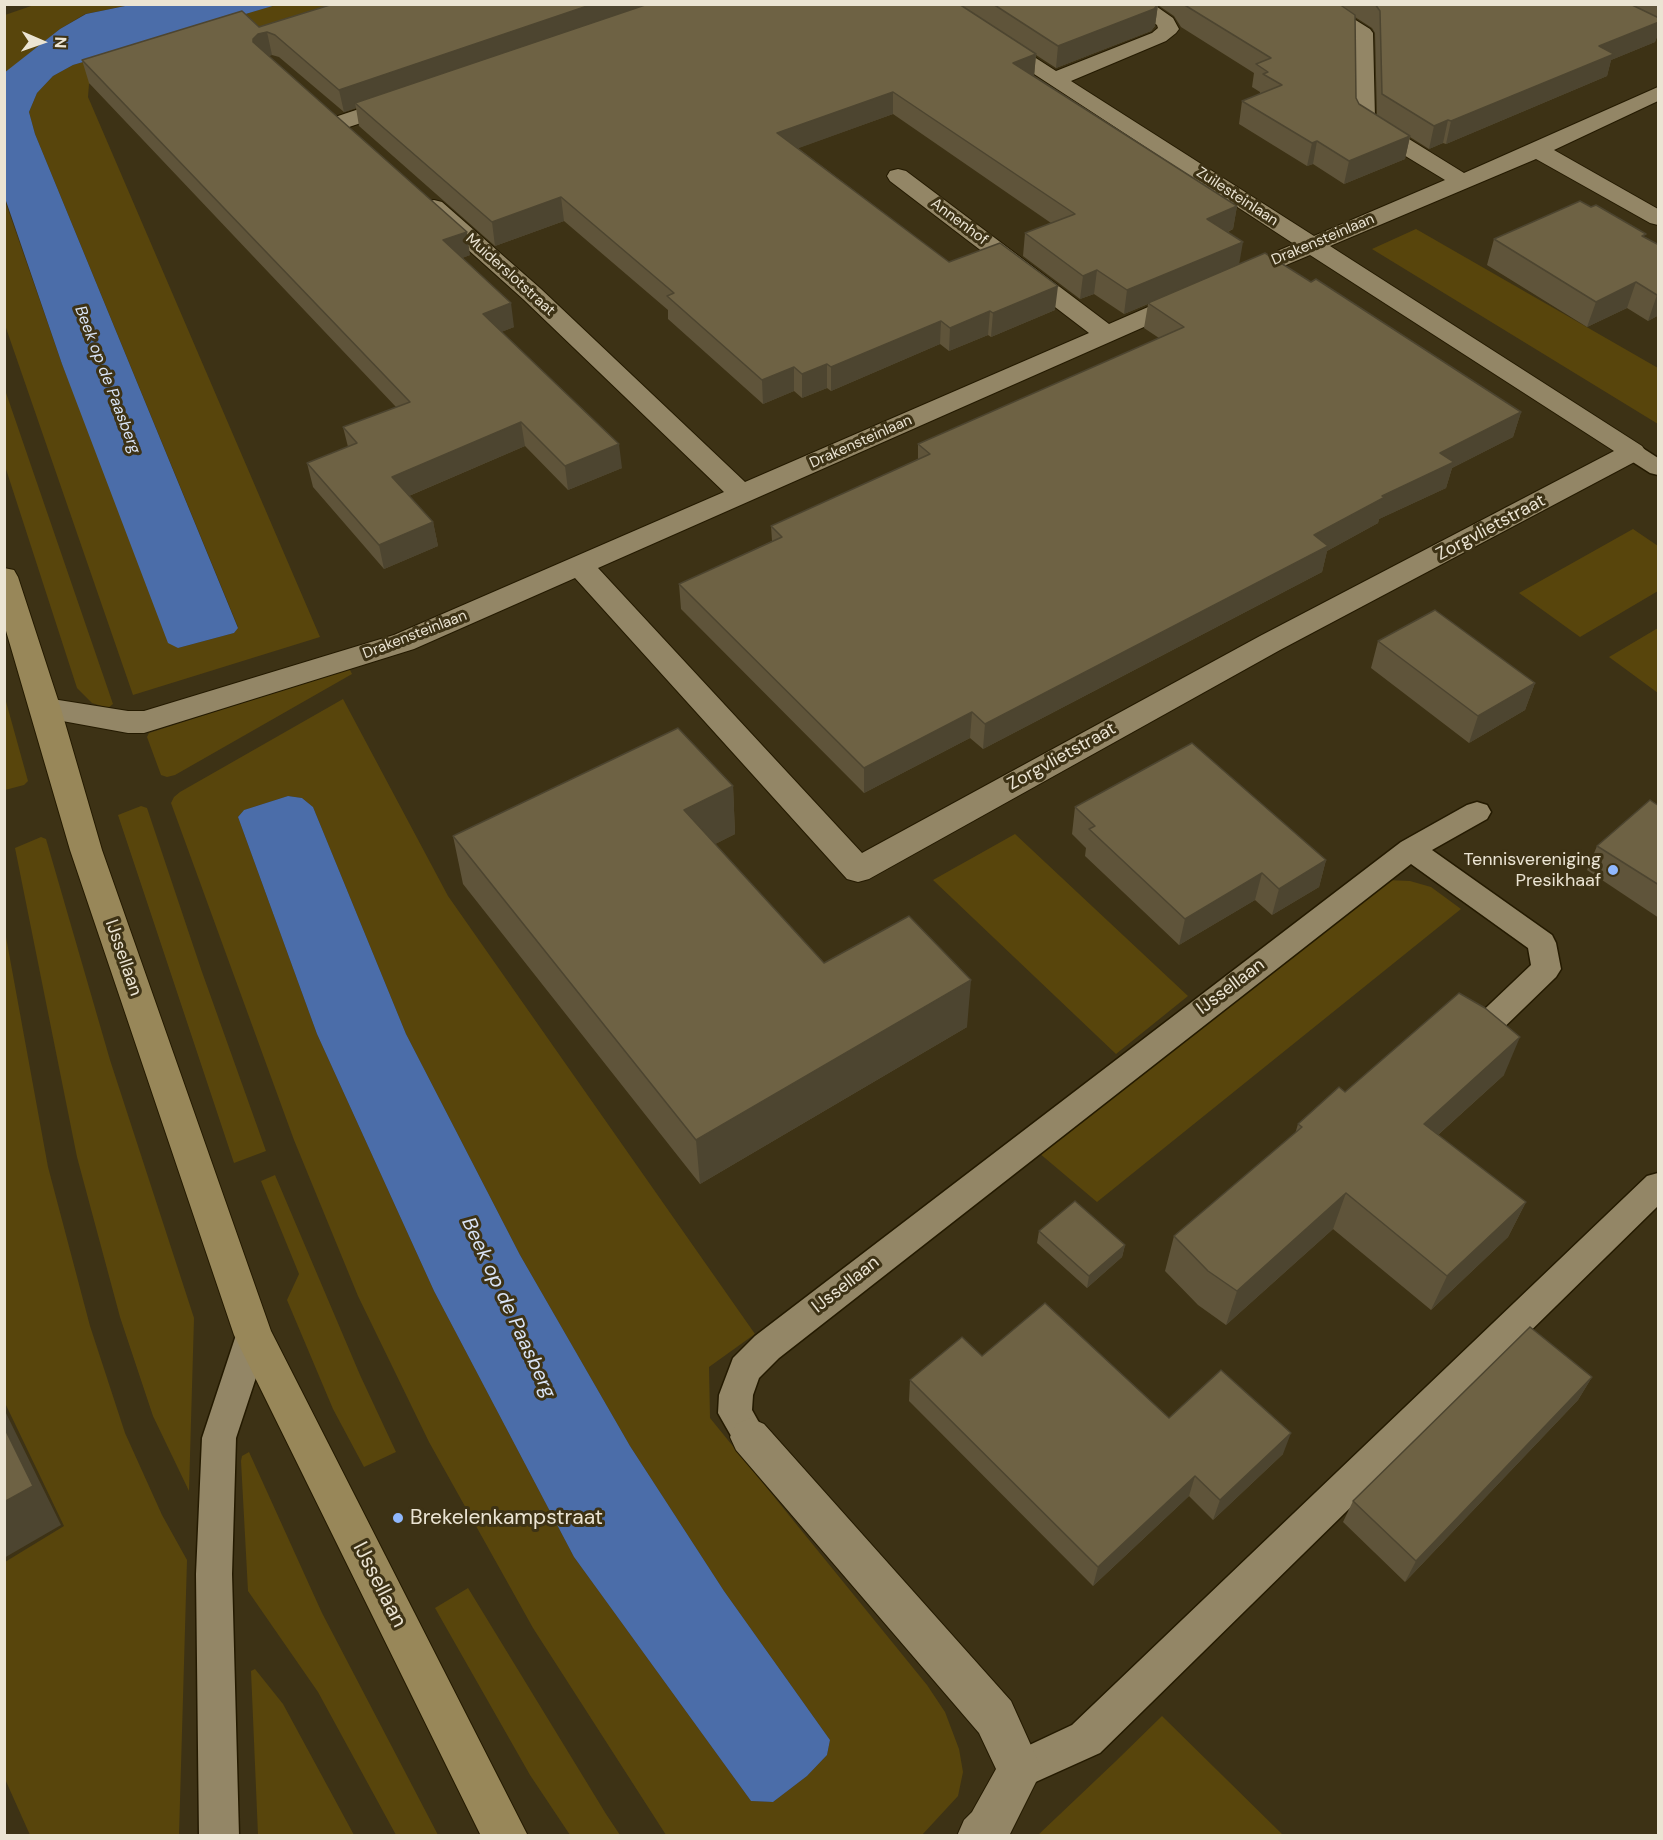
<!DOCTYPE html>
<style>
body{margin:0}
#map{position:relative;width:1663px;height:1840px;overflow:hidden;background:#3d3215;font-family:"DM Sans",sans-serif}
canvas{display:block}
.frame{position:absolute;inset:0;border:6px solid #ebe4d3;pointer-events:none}
.north{position:absolute;left:12px;top:12px;width:60px;height:60px;-webkit-text-stroke:4px #3d3215;paint-order:stroke;rotate:92deg;font-size:16px;font-weight:700;line-height:24px;text-align:center;color:#ebe4d3}
.north::after{content:'';display:block;margin:auto;width:21px;height:27px;background:#ebe4d3;clip-path:polygon(50% 0,100% 100%,50% 72%,0 100%)}
</style>
<div id="map">
<canvas width="1663" height="1840"></canvas>
<div class="frame"></div>
<div class="north">N</div>
</div>
<script>
const ctx = document.querySelector('canvas').getContext('2d');
ctx.lineJoin = 'round';
function fillPath(path, color) {
  ctx.fillStyle = color;
  ctx.fill(path, 'evenodd');
}
function toPath(rows) {
  const path = new Path2D();
  for (const r of rows) {
    path.moveTo(r[0], r[1]);
    for (let i = 2; i < r.length; i += 2) path.lineTo(r[i], r[i + 1]);
  }
  return path;
}
function trace(path, color, width, dash) {
  ctx.strokeStyle = color;
  ctx.lineWidth = width;
  ctx.lineCap = dash ? 'butt' : 'round';
  ctx.setLineDash(dash || []);
  ctx.stroke(path);
}
function label(font, color, halo, rows, align = 'center') {
  ctx.font = font + ' "DM Sans",sans-serif';
  ctx.lineWidth = 6;
  ctx.setLineDash([]);
  ctx.textBaseline = 'middle';
  ctx.strokeStyle = halo;
  ctx.fillStyle = color;
  for (const [text, x, y, turn = 0] of rows) {
    ctx.save();
    ctx.translate(x, y);
    ctx.rotate((+turn || 0) * Math.PI / 180);
    ctx.textAlign = isNaN(turn) ? turn : align;
    if (halo) ctx.strokeText(text, 0, 0);
    ctx.fillText(text, 0, 0);
    ctx.restore();
  }
}
fillPath(toPath([
 [34,5,130,5,85,14,60,29,5,73,5,15],
 [276,5,334,5,106,75,89,84,88,97,320,637,133,695,5,325,4,198,62,364,178,648,234,633,238,627,35,134,29,112,37,93,53,76,73,65],
 [1416,229,1658,368,1658,424,1372,249],
 [4,387,113,704,108,708,92,703,77,688,5,466],
 [1633,529,1658,546,1658,591,1580,637,1519,593],
 [1658,628,1658,693,1609,657],
 [345,670,350,670,352,674,175,775,167,777,161,775,147,737,149,733],
 [5,698,28,781,24,785,5,790],
 [343,699,448,896,755,1334,709,1367,710,1418,927,1685,945,1712,959,1749,963,1772,958,1796,922,1835,666,1835,533,1628,429,1442,358,1296,294,1140,171,803,174,797,180,792],
 [288,796,302,798,313,807,406,1034,520,1255,630,1446,724,1591,830,1740,827,1755,807,1776,773,1802,751,1801,574,1557,434,1291,317,1034,238,817,244,810],
 [141,806,147,808,202,972,266,1151,234,1163,118,815],
 [1015,834,1188,996,1116,1054,933,880],
 [41,837,46,839,110,1060,194,1318,189,1491,153,1416,120,1317,77,1157,15,848],
 [1387,880,1410,881,1431,887,1461,909,1097,1202,1039,1153],
 [4,926,48,1167,90,1326,125,1433,162,1515,187,1560,179,1835,30,1835,5,1779,5,1562,64,1526,5,1403],
 [275,1175,360,1375,396,1452,364,1467,333,1409,287,1300,299,1274,261,1181],
 [249,1452,322,1613,438,1835,396,1835,318,1692,248,1591,241,1461,242,1456],
 [468,1588,606,1814,620,1835,570,1835,530,1775,435,1608],
 [255,1669,283,1704,354,1835,258,1835,251,1671],
 [1162,1716,1283,1835,1038,1835,1116,1761]
]), '#58450c');
fillPath(toPath([
 [130,5,276,5,73,65,53,76,37,93,29,112,35,134,238,628,234,633,178,648,168,643,62,364,5,198,4,73,60,29,86,14],
 [288,796,302,798,313,807,406,1034,520,1255,630,1446,724,1591,830,1740,827,1755,807,1776,773,1802,751,1801,574,1557,434,1291,317,1034,238,817,244,810]
]), '#4b6da9');
const service = toPath([
 [1633,445,1641,447,1658,458,1658,475,1650,473,1625,457,1622,452,1625,447,1633,445],
 [1477,802,1487,805,1491,812,1487,819,1432,850,1552,935,1556,943,1561,969,1556,977,1492,1039,1481,1043,1470,1039,1466,1031,1470,1023,1531,965,1528,948,1411,864,779,1358,759,1378,753,1395,752,1410,767,1437,762,1448,750,1453,738,1448,718,1413,719,1395,733,1358,755,1336,1401,842,1467,805,1477,802],
 [1658,1173,1658,1206,1100,1753,1020,1789,1006,1784,1001,1770,1006,1756,1072,1725,1647,1176,1658,1173],
 [253,1320,265,1324,270,1335,236,1438,232,1574,239,1836,199,1836,196,1574,202,1438,236,1335,241,1324,253,1320]
]);
const minor = toPath([
 [927,4,952,4,1056,71,1152,33,1158,28,1157,25,1128,4,1153,4,1173,18,1179,29,1176,33,1166,41,1071,81,1314,236,1445,180,1356,126,1353,121,1353,36,1305,4,1330,4,1370,29,1373,33,1375,118,1464,173,1658,87,1658,101,1554,150,1658,209,1658,225,1650,223,1536,159,1330,246,1642,446,1646,452,1642,458,1280,650,869,879,858,882,847,879,575,578,414,649,144,733,128,733,35,716,31,709,35,702,46,698,128,711,144,711,394,635,724,492,523,299,426,212,422,207,426,202,434,200,442,202,541,289,745,482,1089,333,890,181,887,176,890,171,898,169,906,171,1109,324,1178,294,1187,292,1196,294,1199,299,1196,304,598,568,862,853,1260,636,1614,451,1310,255,1243,283,1234,285,1225,283,1222,278,1225,273,1294,244,927,4],
 [401,95,409,97,412,102,409,107,340,130,332,128,329,123,332,118,401,95],
 [750,1418,764,1424,1011,1701,1042,1770,1009,1836,957,1836,964,1820,972,1812,996,1769,979,1733,736,1450,730,1437,736,1424,750,1418]
]);
const secondary = toPath([
 [4,568,14,570,18,577,61,709,102,850,271,1331,528,1836,481,1836,234,1335,70,850,4,624,4,568]
]);
trace(service, '#241a00', 3);
trace(minor, '#241a00', 2);
trace(secondary, '#241a00', 2);
fillPath(service, '#938666');
fillPath(minor, '#938666');
fillPath(secondary, '#988759');
fillPath(toPath([
 [333,4,1659,4,1659,31,1655,42,1611,60,1607,76,1446,144,1443,143,1429,149,1410,137,1405,159,1344,184,1313,164,1307,166,1239,124,1242,101,1260,94,1260,92,1252,87,1254,73,1181,27,1174,16,1158,5,1155,26,1151,31,1056,68,1036,55,1034,76,1237,206,1233,229,1228,232,1239,264,1521,412,1513,437,1452,468,1446,488,1379,519,1378,523,1327,551,1322,572,983,749,970,738,864,793,681,609,679,584,772,541,771,526,918,459,918,444,1159,338,1144,328,1148,304,1124,314,1094,294,1080,299,1023,256,1025,233,1051,223,893,114,798,148,949,262,1055,310,991,337,988,335,949,351,940,344,831,391,827,388,802,398,794,391,763,404,668,319,668,310,564,221,495,246,359,126,356,108,344,112,279,57,272,55,268,56,470,255,462,258,514,327,501,332,622,468,568,490,525,446,409,496,433,522,438,546,384,569,313,487,307,463,348,447,343,427,396,407,89,83,82,60,259,27],
 [1355,17,1372,28,1375,33,1377,116,1359,104,1356,98],
 [1645,237,1659,245,1659,315,1648,321,1627,308,1587,327,1487,265,1494,239],
 [1378,641,1535,683,1525,710,1469,743,1371,668],
 [733,786,735,834,715,844,824,963,967,1027,700,1184,463,884,453,836],
 [1659,806,1659,918,1587,870,1597,846],
 [1075,807,1326,860,1319,887,1272,915,1255,900,1179,945,1085,856,1086,848,1072,834],
 [1504,1075,1438,1135,1526,1202,1508,1237,1431,1310,1333,1229,1226,1325,1198,1305,1165,1271,1174,1236,1295,1134,1298,1124,1345,1092],
 [1039,1231,1125,1245,1122,1257,1087,1288,1037,1243],
 [982,1356,1169,1418,1283,1454,1213,1520,1189,1496,1093,1586,909,1401,910,1380],
 [1592,1377,1578,1400,1405,1582,1343,1522,1353,1501]
]), '#5f543a');
fillPath(toPath([
 [593,4,661,4,355,103,356,108,344,112,339,90],
 [1158,4,1155,26,1151,31,1056,68,1058,46],
 [1659,22,1659,31,1655,42,1611,60,1607,76,1446,144,1451,121,1599,46],
 [267,32,272,55,263,57,253,42,253,39,258,34],
 [1036,54,1034,77,1013,63],
 [893,92,893,114,777,156,777,133],
 [1448,120,1443,143,1429,149,1434,126],
 [1410,136,1405,159,1344,184,1349,161],
 [1317,141,1313,164,1307,166,1312,143],
 [561,197,564,221,495,246,492,222],
 [1237,206,1233,229,1203,242,1207,219],
 [467,232,470,255,447,264,443,240],
 [1243,242,1239,265,1124,314,1127,290],
 [1097,270,1094,294,1080,299,1083,276],
 [1636,282,1627,308,1587,327,1596,302],
 [1058,286,1055,310,991,337,993,313],
 [1659,294,1659,315,1648,321,1657,295],
 [511,303,514,327,486,338,483,314],
 [990,311,988,335,949,351,950,328],
 [941,321,940,344,831,391,831,367],
 [827,364,827,388,802,398,802,374],
 [794,367,794,391,763,404,762,380],
 [1521,412,1513,437,1452,468,1446,488,1379,519,1378,523,1327,551,1322,572,983,749,985,724,1382,496,1440,453],
 [521,422,525,446,397,501,392,477],
 [619,444,622,468,568,490,565,466],
 [433,522,438,546,384,569,379,545],
 [1535,683,1525,710,1469,743,1478,716],
 [972,712,970,738,864,793,864,768],
 [733,786,735,834,688,858,684,810],
 [1326,860,1319,887,1272,915,1279,889],
 [1262,873,1255,900,1179,945,1185,919],
 [971,980,967,1027,700,1184,696,1140],
 [1520,1037,1504,1075,1410,1160,1424,1124],
 [1346,1193,1333,1229,1226,1325,1237,1291],
 [1526,1202,1508,1237,1431,1310,1447,1276],
 [1125,1245,1122,1257,1087,1288,1089,1276],
 [1592,1377,1578,1400,1405,1582,1416,1561],
 [4,1409,61,1525,4,1558],
 [1291,1433,1283,1454,1213,1520,1220,1500],
 [1195,1476,1189,1496,1093,1586,1098,1567]
]), '#4d4530');
const building = toPath([
 [333,4,593,4,339,90,275,35,267,32,258,34,253,39,253,42,467,232,443,240,511,303,483,314,619,444,565,466,521,422,392,477,433,522,379,545,307,463,357,443,343,427,410,402,82,60,242,11,259,27,333,4],
 [648,4,959,4,1036,54,1013,63,1237,206,1207,219,1243,242,1127,290,1097,270,1083,276,1025,233,1075,214,893,92,777,133,949,262,1000,243,1058,286,993,313,990,311,950,328,941,321,831,367,827,364,802,374,794,367,762,380,667,296,674,293,561,197,492,222,355,103,648,4],
 [993,4,1158,4,1154,9,1058,46,993,4],
 [1183,4,1339,4,1355,15,1356,98,1359,104,1410,136,1349,161,1317,141,1312,143,1242,101,1282,85,1263,74,1268,72,1256,64,1271,58,1183,4],
 [1375,4,1630,4,1659,18,1659,22,1599,46,1614,54,1451,121,1448,120,1434,126,1382,94,1380,11,1375,4],
 [1580,201,1591,207,1596,205,1646,234,1642,236,1659,245,1659,294,1657,295,1636,282,1596,302,1494,239,1580,201],
 [1265,253,1311,282,1316,279,1521,412,1440,453,1454,462,1382,496,1385,497,1314,535,1328,546,985,724,972,712,864,768,679,584,782,537,771,526,930,454,918,444,1184,327,1148,303,1265,253],
 [1435,610,1535,683,1478,716,1378,641,1435,610],
 [678,728,733,786,684,810,824,963,909,916,971,980,696,1140,453,836,678,728],
 [1192,743,1326,860,1279,889,1262,873,1185,919,1089,829,1095,826,1075,807,1192,743],
 [1650,800,1659,806,1659,885,1597,846,1650,800],
 [1459,993,1485,1008,1520,1037,1424,1124,1526,1202,1447,1276,1346,1193,1237,1291,1208,1271,1174,1236,1302,1127,1298,1124,1339,1087,1345,1092,1459,993],
 [1075,1201,1125,1245,1089,1276,1039,1231,1075,1201],
 [1045,1303,1169,1418,1221,1370,1291,1433,1220,1500,1195,1476,1098,1567,910,1380,962,1337,982,1356,1045,1303],
 [1530,1327,1592,1377,1416,1561,1353,1501,1530,1327],
 [4,1427,33,1486,4,1502,4,1427]
]);
fillPath(building, '#6e6244');
trace(building, '#4d4530', 1.5);
for (const [x, y, r, color] of [
 [1613,870,6,"#90b8fd"],
 [398,1518,6,"#90b8fd"]
]) {
  const dot = new Path2D();
  dot.arc(x, y, r, 0, 2 * Math.PI);
  ctx.fillStyle = color;
  ctx.fill(dot);
  trace(dot, '#3d3215', 2);
}
label('15px', '#ebe4d3', '#3d3215', [
 ["Zuilesteinlaan",1237,197,33],
 ["Annenhof",959,222,37],
 ["Drakensteinlaan",1323,240,-23],
 ["Muiderslotstraat",510,275,42],
 ["Drakensteinlaan",861,442,-24],
 ["Drakensteinlaan",415,635,-21]
]);
label('italic 16px', '#d9e3f5', '#3d3215', [
 ["Beek op de Paasberg",107,380,69]
]);
label('18px', '#ebe4d3', '#3d3215', [
 ["Zorgvlietstraat",1491,528,-28],
 ["Zorgvlietstraat",1062,757,-29],
 ["IJssellaan",123,958,71],
 ["IJssellaan",1231,987,-37],
 ["IJssellaan",846,1285,-38]
]);
label('18px', '#ebe4d3', '#3d3215', [
 ["Tennisvereniging",1601,860],
 ["Presikhaaf",1601,881]
], 'right');
label('italic 20px', '#d9e3f5', '#3d3215', [
 ["Beek op de Paasberg",508,1308,65]
]);
label('21px', '#ebe4d3', '#3d3215', [
 ["Brekelenkampstraat",410,1518]
], 'left');
label('21px', '#ebe4d3', '#3d3215', [
 ["IJssellaan",379,1585,63]
]);
</script>
